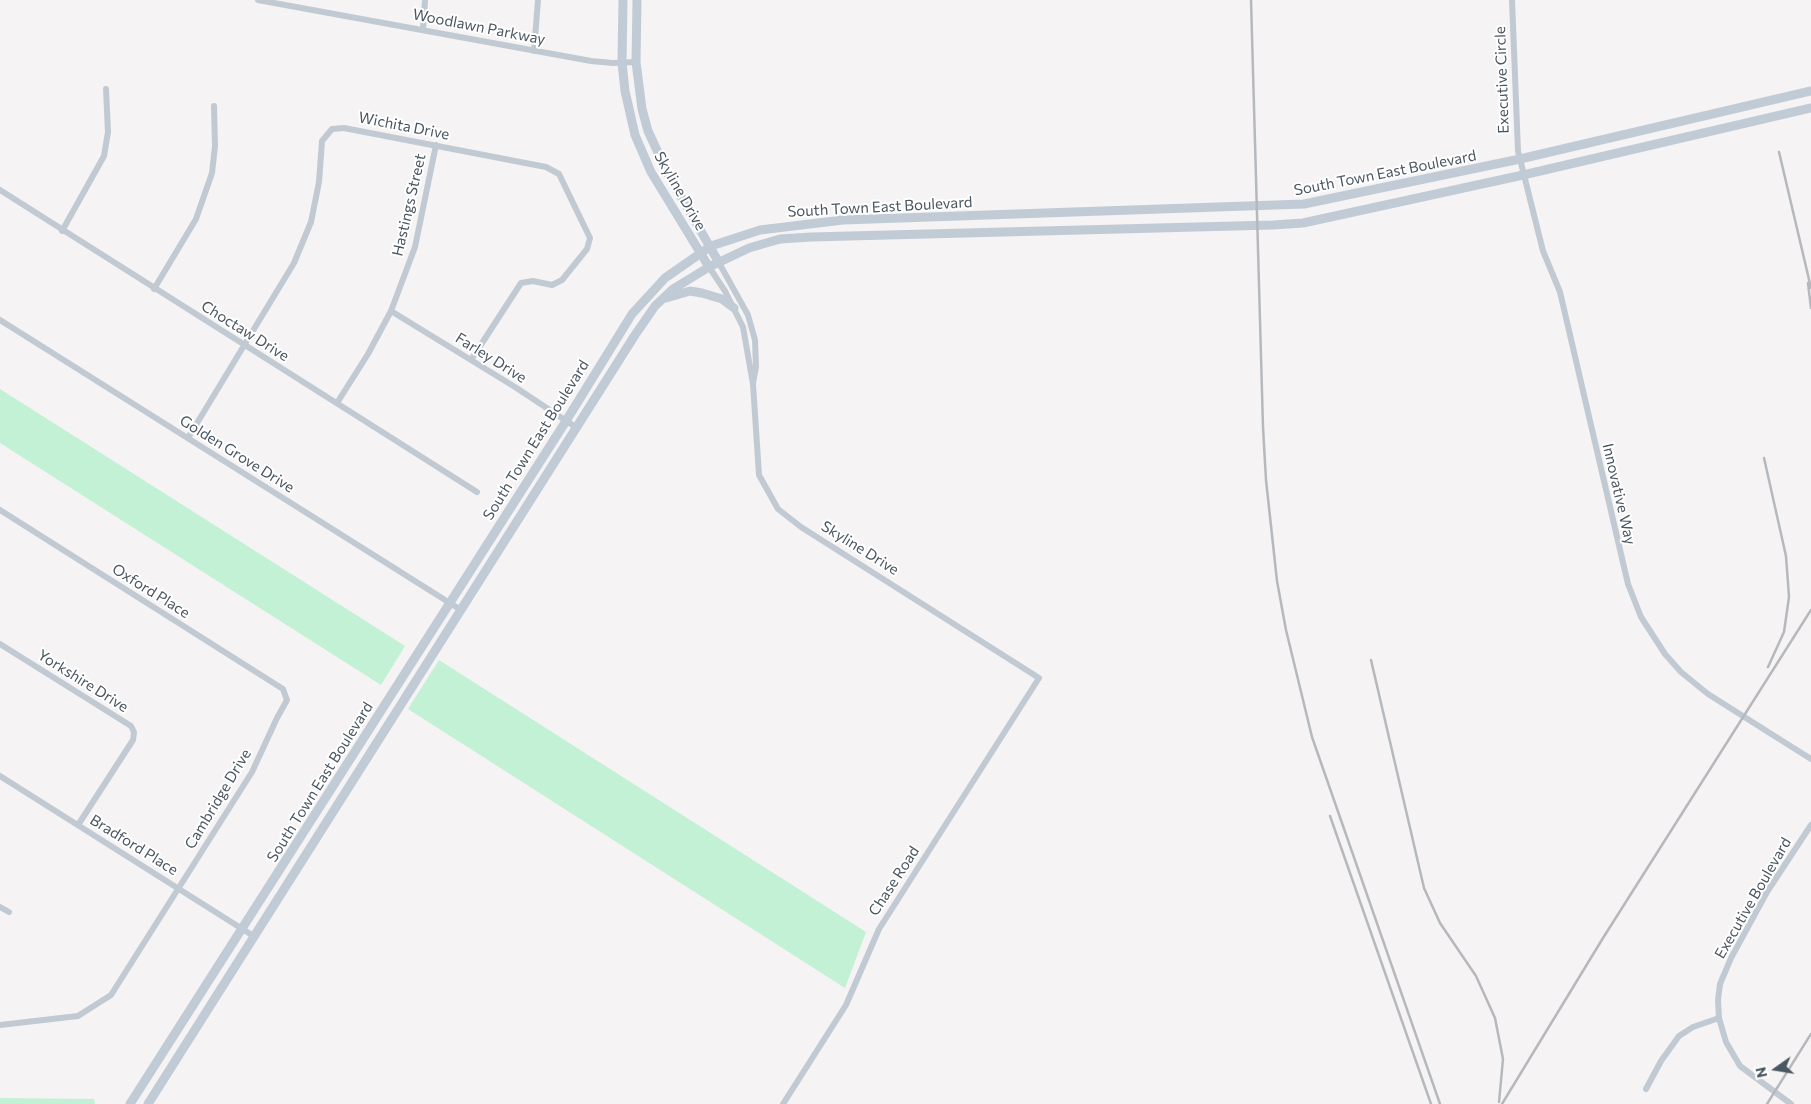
<!DOCTYPE html>
<style>
body{margin:0}
#map{position:relative;width:1811px;height:1104px;overflow:hidden;background:#f5f3f3;font-family:Commissioner,sans-serif}
canvas{display:block}
.north{position:absolute;left:1751px;top:1044px;width:50px;height:50px;-webkit-text-stroke:4px #fff;paint-order:stroke;rotate:257deg;font-size:14px;font-weight:700;line-height:20px;text-align:center;color:#4a5661}
.north::after{content:'';display:block;margin:auto;width:18px;height:22px;background:#4a5661;clip-path:polygon(50% 0,100% 100%,50% 72%,0 100%)}
</style>
<div id="map">
<canvas width="1811" height="1104"></canvas>
<div class="north">N</div>
</div>
<script>
const ctx = document.querySelector('canvas').getContext('2d');
ctx.lineJoin = 'round';
function fillPath(path, color) {
  ctx.fillStyle = color;
  ctx.fill(path, 'evenodd');
}
function toPath(rows) {
  const path = new Path2D();
  for (const r of rows) {
    path.moveTo(r[0], r[1]);
    for (let i = 2; i < r.length; i += 2) path.lineTo(r[i], r[i + 1]);
  }
  return path;
}
function trace(path, color, width, dash) {
  ctx.strokeStyle = color;
  ctx.lineWidth = width;
  ctx.lineCap = dash ? 'butt' : 'round';
  ctx.setLineDash(dash || []);
  ctx.stroke(path);
}
function label(font, color, halo, rows, align = 'center') {
  ctx.font = font + ' Commissioner,sans-serif';
  ctx.lineWidth = 4;
  ctx.setLineDash([]);
  ctx.textBaseline = 'middle';
  ctx.strokeStyle = halo;
  ctx.fillStyle = color;
  for (const [text, x, y, turn = 0] of rows) {
    ctx.save();
    ctx.translate(x, y);
    ctx.rotate((+turn || 0) * Math.PI / 180);
    ctx.textAlign = isNaN(turn) ? turn : align;
    if (halo) ctx.strokeText(text, 0, 0);
    ctx.fillText(text, 0, 0);
    ctx.restore();
  }
}
fillPath(toPath([
 [0,389,405,646,381,685,0,443],
 [439,660,866,932,845,988,408,709],
 [0,1098,94,1099,95,1104,0,1104]
]), '#c3f1d5');
trace(toPath([
 [258,0,591,61,613,63,636,62],
 [1512,0,1518,151,1543,251,1560,292,1628,584,1641,617,1665,654,1681,672,1708,694,1811,759],
 [423,29,425,0],
 [534,51,538,0],
 [0,190,477,492],
 [62,231,104,156,108,132,106,89],
 [718,261,748,315,755,340,756,367,753,383],
 [709,267,725,291,743,327,753,384,759,475,778,509,801,527,1039,678,879,929,846,1005,783,1104],
 [154,289,196,219,212,173,215,146,214,106],
 [391,311,515,387,577,428],
 [0,320,461,610],
 [337,403,368,354,391,311,415,247,436,145],
 [188,438,294,263,311,222,319,182,322,141,332,129,344,128,546,167,559,174,590,238,587,249,562,280,552,285,533,281,521,283,471,360],
 [0,510,283,689,287,700,277,718,252,772,111,995,78,1016,0,1025],
 [0,644,131,726,134,732,133,740,78,825],
 [0,776,255,937],
 [0,907,9,912],
 [1646,1089,1661,1061,1679,1036,1693,1027,1719,1018],
 [1791,1104,1740,1066,1726,1042,1719,1018,1718,1000,1720,984,1731,958,1767,892,1811,825]
]), '#c1cad2', 6);
trace(toPath([
 [623,0,622,63,625,91,635,135,651,172,709,267],
 [637,0,636,62,642,109,648,131,668,174,718,261],
 [666,298,690,291,702,293,722,299,734,308],
 [130,1104,566,421,632,314,665,278,711,246,760,230,843,220,1304,204,1520,159,1811,91],
 [148,1104,635,335,655,306,673,289,709,267,749,248,780,239,811,237,1273,225,1303,223,1523,175,1811,108]
]), '#c1cbd6', 9);
trace(toPath([
 [1251,0,1263,427,1266,480,1277,581,1286,630,1312,737,1440,1104],
 [1779,152,1811,288],
 [1808,283,1811,308],
 [1764,458,1786,556,1789,597,1784,632,1768,667],
 [1371,660,1424,888,1440,923,1476,976,1495,1018,1503,1059,1499,1102],
 [1330,816,1431,1104],
 [1502,1104,1603,938,1811,610],
 [1767,1104,1811,1034]
]), '#b5b8bd', 2.5);
label('15px', '#4a5661', '#fff', [
 ["Woodlawn Parkway",479,27,11],
 ["Executive Circle",1502,80,-92],
 ["Wichita Drive",404,126,11],
 ["South Town East Boulevard",1385,173,-11],
 ["Skyline Drive",680,191,60],
 ["Hastings Street",409,205,-77],
 ["South Town East Boulevard",880,207,-3],
 ["Choctaw Drive",245,331,32],
 ["Farley Drive",491,358,32],
 ["South Town East Boulevard",536,440,-58],
 ["Golden Grove Drive",237,454,32],
 ["Innovative Way",1619,494,77],
 ["Skyline Drive",860,548,32],
 ["Oxford Place",151,591,32],
 ["Yorkshire Drive",83,681,32],
 ["South Town East Boulevard",320,782,-58],
 ["Cambridge Drive",218,799,-59],
 ["Bradford Place",134,845,32],
 ["Chase Road",894,881,-57],
 ["Executive Boulevard",1753,898,-60]
]);
</script>
